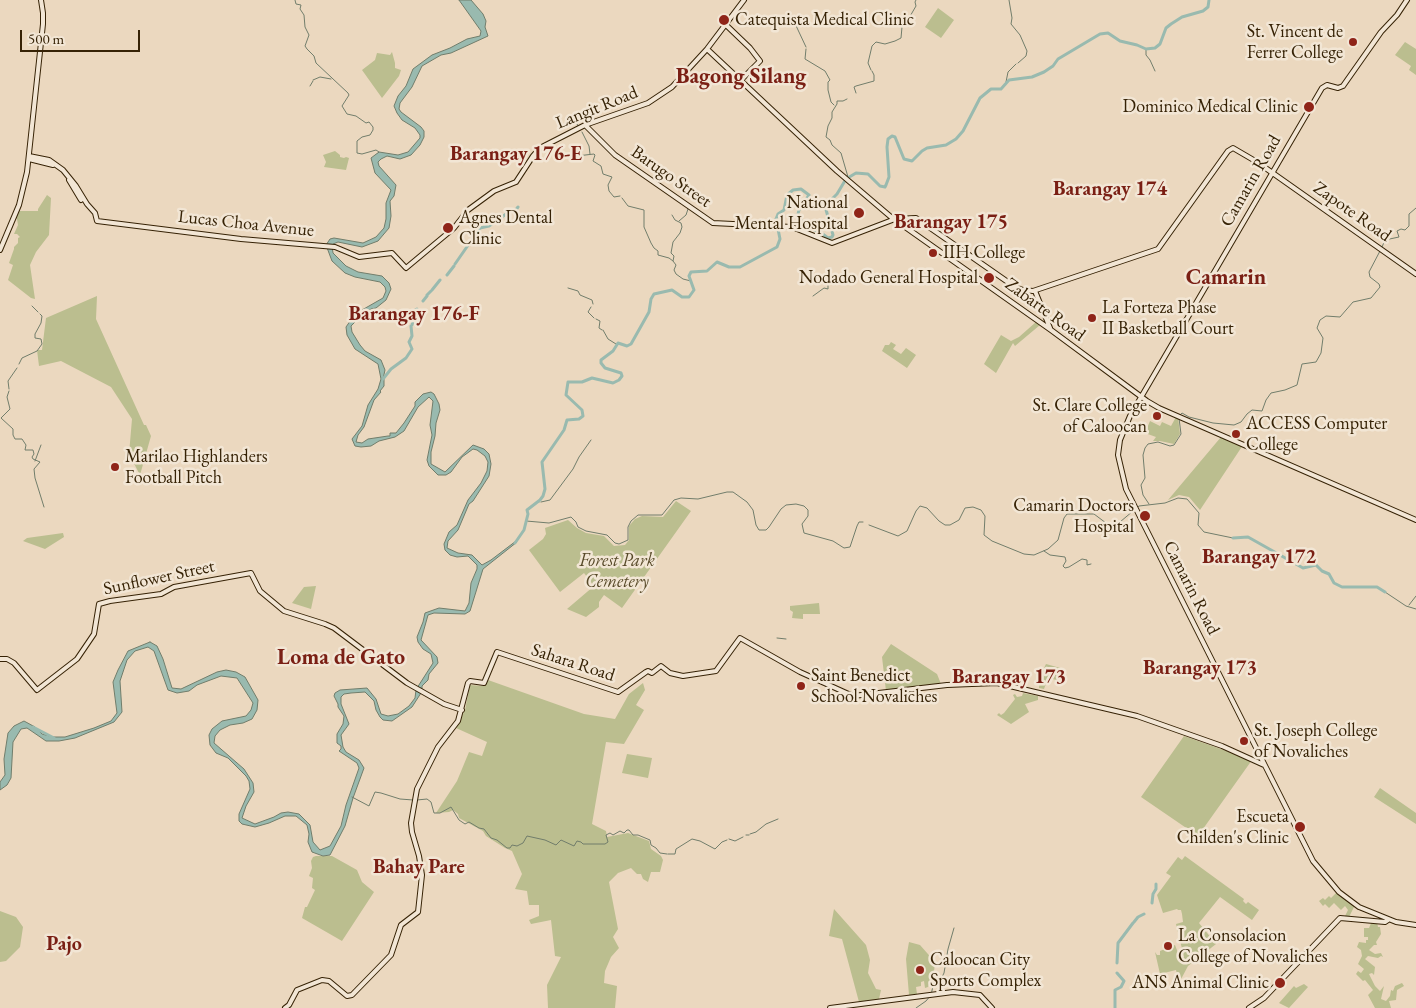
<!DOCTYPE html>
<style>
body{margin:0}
#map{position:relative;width:1416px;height:1008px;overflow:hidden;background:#ebd8bf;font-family:"EB Garamond",serif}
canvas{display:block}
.scale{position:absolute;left:20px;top:30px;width:120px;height:22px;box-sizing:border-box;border:2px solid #362205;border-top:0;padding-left:6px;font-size:15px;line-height:18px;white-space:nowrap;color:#362205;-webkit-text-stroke:4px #f2e6d5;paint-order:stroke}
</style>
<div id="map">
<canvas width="1416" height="1008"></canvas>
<div class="scale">500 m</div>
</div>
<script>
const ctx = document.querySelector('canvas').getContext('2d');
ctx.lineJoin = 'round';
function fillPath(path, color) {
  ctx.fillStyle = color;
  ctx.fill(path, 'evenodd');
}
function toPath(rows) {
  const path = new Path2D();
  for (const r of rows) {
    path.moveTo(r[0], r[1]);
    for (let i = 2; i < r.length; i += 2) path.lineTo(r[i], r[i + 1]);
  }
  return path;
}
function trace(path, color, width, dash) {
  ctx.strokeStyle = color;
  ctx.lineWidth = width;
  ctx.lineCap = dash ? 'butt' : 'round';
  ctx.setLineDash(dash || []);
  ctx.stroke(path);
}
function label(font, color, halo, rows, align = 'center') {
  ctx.font = font + ' "EB Garamond",serif';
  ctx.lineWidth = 5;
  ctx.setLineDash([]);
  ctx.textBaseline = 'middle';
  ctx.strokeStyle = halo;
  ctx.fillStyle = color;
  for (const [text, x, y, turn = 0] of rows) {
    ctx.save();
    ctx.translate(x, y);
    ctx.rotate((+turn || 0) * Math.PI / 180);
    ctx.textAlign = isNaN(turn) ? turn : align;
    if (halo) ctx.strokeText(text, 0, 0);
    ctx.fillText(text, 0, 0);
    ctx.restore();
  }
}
fillPath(toPath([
 [938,8,954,20,941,38,925,27],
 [1405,42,1416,49,1416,75,1409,70,1411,66,1395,55],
 [392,52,395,63,395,68,401,70,399,76,382,98,362,70,375,60,377,53,390,55],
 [335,151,340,155,340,157,344,158,346,157,349,158,346,170,324,167,326,162,323,155],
 [47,195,51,198,49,235,36,252,30,265,35,299,31,298,8,280,13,265,9,263,14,249,14,247,18,243,18,238,20,237,17,234,14,234,18,225,17,219,15,217,18,211,38,211,38,209],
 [97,296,96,319,144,425,146,425,151,436,140,475,129,454,132,419,111,387,61,361,39,366,37,350,42,350,46,318],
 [1036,322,1040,325,1015,346,1013,343,996,373,984,364,1001,335,1011,341,1019,337],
 [891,342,896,345,893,349,901,354,906,348,916,355,907,368,882,351,885,345,889,345],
 [1176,417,1178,417,1180,434,1174,444,1160,441,1153,441,1156,437,1145,433,1150,421,1160,426,1162,422,1171,426],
 [1221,437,1243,445,1200,510,1189,497,1179,495,1168,500],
 [676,501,691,511,622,608,604,595,599,602,599,607,586,617,567,609,594,586,584,573,560,592,529,550,543,539,546,534,545,528,568,520,577,528,586,533,604,536,614,546,625,545,629,540,629,526,635,519,642,516,663,517],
 [63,533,64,537,45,549,23,541,27,538],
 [316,586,311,609,292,603,304,587],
 [819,603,820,614,803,614,803,619,792,618,793,612,790,610,790,606],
 [891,644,937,674,941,684,886,691,882,657],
 [1046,664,1064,669,1061,681,1048,678,1044,689,1039,688,1040,676],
 [488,680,584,714,615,719,629,694,643,683,645,690,636,705,644,710,624,744,606,742,592,824,606,831,607,837,628,833,649,841,651,849,661,856,663,860,660,872,651,872,648,882,643,879,641,874,637,874,631,868,618,873,609,882,618,929,613,937,619,948,611,957,605,971,604,983,617,986,615,1008,548,1008,547,985,561,957,555,956,551,920,531,924,529,920,539,916,539,905,529,905,527,891,515,889,522,874,512,851,505,848,486,836,483,831,459,818,458,814,453,810,449,812,436,813,457,781,469,752,482,756,487,742,456,728,465,710,470,685,483,686,486,684],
 [1023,693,1038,696,1038,700,1025,704,1029,712,1011,724,997,715,999,713,1001,715,1004,713,1015,699,1013,695,1015,694,1017,697,1022,696],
 [1184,736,1252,760,1198,836,1141,797],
 [627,754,652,758,648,778,622,773],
 [1380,788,1416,813,1416,824,1374,797],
 [316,856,332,856,357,870,362,882,374,892,342,941,302,918,305,907,307,907,315,890,312,888,313,878,309,876,312,868,311,861,313,857],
 [1185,856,1244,899,1243,901,1246,904,1248,902,1259,910,1252,920,1220,897,1199,923,1216,944,1188,966,1179,983,1176,970,1160,974,1155,952,1157,955,1160,955,1160,951,1175,945,1180,958,1184,957,1176,924,1183,922,1182,914,1181,910,1178,910,1177,909,1163,913,1157,895,1171,876,1166,873,1178,857,1182,860],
 [1337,892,1355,905,1349,917,1345,916,1348,910,1345,906,1341,910,1334,903,1329,908,1325,904,1323,906,1319,901,1323,898,1325,900,1329,896,1331,898],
 [834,909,866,945,870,960,868,973,876,989,881,990,879,999,859,1002,842,939,829,936],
 [0,911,16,917,23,927,20,947,6,961,0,962],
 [1372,921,1377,922,1378,927,1380,927,1381,934,1376,942,1377,945,1374,945,1369,950,1375,954,1381,953,1383,957,1381,956,1378,958,1368,956,1365,959,1375,967,1374,975,1372,973,1369,974,1375,986,1380,991,1384,986,1381,999,1386,1001,1390,996,1391,990,1393,991,1395,986,1402,983,1404,986,1397,990,1396,1000,1389,1001,1391,1008,1375,1008,1368,995,1373,990,1365,980,1363,981,1356,974,1358,971,1361,973,1364,969,1358,964,1362,956,1361,950,1357,947,1359,942,1366,943,1366,940,1368,940,1368,937,1364,937,1364,928,1369,928],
 [909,942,920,945,935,962,934,972,928,987,925,988,924,981,921,982,921,986,916,987,917,994,909,995,906,959],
 [1304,984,1308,987,1289,1008,1279,1003,1294,986,1296,988]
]), '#bbbe8f');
const water = toPath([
 [459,0,471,0,483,14,486,21,485,27,488,36,451,53,441,55,422,66,412,87,400,103,399,109,401,112,421,127,424,131,424,137,420,145,411,155,400,159,387,156,381,159,378,162,379,166,396,185,394,196,390,201,391,216,389,228,378,241,362,247,338,242,333,244,332,246,333,253,346,266,358,272,382,276,389,283,391,289,386,300,376,308,371,309,359,318,351,326,352,332,360,345,365,351,381,360,385,370,383,379,384,379,384,386,380,391,381,392,374,400,364,427,358,435,356,442,362,443,368,439,388,436,390,436,390,433,396,433,404,423,415,406,415,402,423,394,431,392,434,394,439,404,440,410,436,423,435,436,431,452,431,464,445,472,473,445,484,449,489,454,491,464,489,476,473,501,469,504,458,530,448,541,447,548,458,553,472,555,482,565,491,560,516,541,517,542,483,569,470,611,465,614,434,613,428,615,421,640,437,657,438,663,429,674,428,680,422,686,422,690,417,688,433,663,431,654,423,649,418,642,417,637,423,622,425,613,439,608,465,611,469,603,471,583,477,569,477,565,468,556,457,557,450,555,445,550,444,544,449,532,457,525,468,500,481,483,487,471,488,462,485,456,477,450,473,449,462,457,451,472,446,475,438,475,429,466,427,460,432,435,430,425,433,401,429,397,418,407,404,431,395,437,379,441,371,446,361,447,355,446,352,439,362,426,368,405,378,389,381,379,378,364,355,349,347,335,346,327,355,314,383,298,386,291,385,287,380,282,355,277,345,273,332,261,326,245,330,239,334,238,363,243,376,237,384,228,386,219,386,203,391,190,375,173,371,158,379,152,398,155,408,152,420,138,420,135,415,128,402,120,397,113,394,106,398,96,406,86,413,69,432,55,450,48,467,39,480,36,481,31,459,0],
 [150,642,157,646,163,659,172,688,181,689,217,672,226,670,236,672,245,677,258,700,257,710,252,719,243,723,230,725,220,730,215,736,214,743,244,769,253,783,254,792,246,806,242,818,255,824,274,817,281,813,288,812,299,814,310,825,313,842,320,850,330,846,341,826,346,805,359,768,357,763,339,751,341,749,341,746,337,743,337,734,343,724,344,716,338,707,338,704,334,696,335,693,340,690,367,688,376,699,381,714,388,716,398,714,409,706,415,698,416,690,421,693,412,707,392,721,383,720,380,717,376,710,374,701,365,692,351,693,344,694,341,697,341,704,349,724,341,735,343,747,346,752,359,760,364,768,353,798,345,826,330,855,323,856,312,852,308,842,309,834,307,825,296,816,285,816,269,823,255,827,242,824,239,821,239,814,250,789,249,781,246,776,228,758,216,753,210,745,209,735,212,729,222,721,246,716,251,710,253,703,237,678,221,676,197,685,189,691,177,693,168,690,154,651,148,647,135,651,127,660,120,681,122,712,114,722,75,738,59,741,46,741,27,728,21,729,13,742,11,778,7,785,0,790,0,782,5,775,4,759,8,733,14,726,24,721,35,727,42,734,53,737,65,737,94,728,111,721,117,713,113,682,118,670,128,651,150,642]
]);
fillPath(water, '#99baaf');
trace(water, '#717d6b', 1);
trace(toPath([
 [295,0,296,4,301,5,300,9,304,15,305,27,309,35,305,46,307,49,314,56,316,63,348,93,349,95,342,106,347,114,356,116,366,123,369,122,373,127,373,130,370,135,362,137,357,141,357,153,362,154,376,150,379,152,378,153],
 [1009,0,1012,18,1011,24,1020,35,1027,51,1026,56,1018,63],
 [791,15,806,47],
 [903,24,904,19,909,18,916,6,915,2,916,0],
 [806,49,805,59,825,71,830,80,828,82,828,90,831,102,834,105],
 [1146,49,1146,55,1150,60,1155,71],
 [871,70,868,63,872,46,876,42,885,44,895,41,901,38,902,27],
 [313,80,320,77,331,79],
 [1006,82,1008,72,1016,64],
 [310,86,313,81],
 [856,93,854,87,856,86,874,81,874,75,872,71],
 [847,99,843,101,837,101,837,104,832,112,832,118,828,126,826,137,830,140,832,145,841,153,848,177],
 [575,120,578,126],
 [582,132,589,146,590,154],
 [561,150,568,157,594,154,595,155,593,161,601,166,603,174,612,177,608,185,609,191,614,197,620,196],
 [622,198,628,206,644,210,644,227,651,243,654,248,658,251,658,255,669,258,673,261],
 [672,215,675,220,681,223,682,227,680,233,673,242,671,253,674,256,673,261,676,265,674,270,676,274,683,279,691,281],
 [679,221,686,215,688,209],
 [1382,247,1385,240,1399,237,1397,231,1401,229,1405,230,1409,226,1409,214,1416,208],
 [829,271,831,269],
 [568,288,578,291,580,295,592,300,593,304],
 [813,296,824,288,828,289,828,283,833,275],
 [32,306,38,312],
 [591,307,588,312,594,318],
 [596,319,600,321,599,328,602,330],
 [603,330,608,339,616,344],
 [19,364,22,358,37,351,42,344,41,339,35,338,35,334,41,323,42,316,40,314],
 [9,389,8,381,17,368],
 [9,391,7,397,10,409,1,418,13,429,13,435,15,439,22,439,26,445,25,450,33,450,34,454,32,457,33,459,40,462,34,469,35,478,44,507],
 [1180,415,1182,413,1189,417,1213,423,1234,425,1241,422,1247,414,1252,410,1262,411,1266,400,1271,393,1285,390,1297,385,1302,364,1316,362,1321,353,1323,338,1317,328,1320,320,1326,316,1340,317,1353,302,1371,298,1380,287,1379,284,1370,277,1369,272,1380,251],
 [35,461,41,445],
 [537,502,539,502],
 [541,502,550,500,573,469,579,457,591,440],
 [1149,504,1143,495,1141,485,1145,478,1143,455,1145,448,1148,444,1158,442,1170,446,1174,445,1181,434,1179,418],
 [526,521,549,523,571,517,576,522,578,527,586,531,607,535,615,543,619,544,628,540,628,527,631,521,638,515,662,515,674,500,681,498,698,499,727,492,733,492,747,502,753,510,756,525,759,530,766,530,769,527,781,509,786,505,796,504,804,506,808,510,808,516,802,524,804,533,833,541,844,548,850,547,857,526,859,522,863,522],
 [869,525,898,536,907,531,916,511,920,506,927,508,939,521,945,525,950,525,959,520,965,508,973,507,981,510,985,516,984,535,992,541,1024,554,1034,555,1048,549,1058,540,1064,518,1067,514,1094,514,1110,526,1114,527,1139,506,1165,503,1178,498,1187,499,1199,513,1198,525,1204,532,1233,538],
 [1044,551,1050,555,1065,557,1066,561,1063,566,1065,568,1069,567,1082,559,1087,560,1087,565,1091,564],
 [1385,592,1406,606,1416,609],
 [1409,605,1416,596],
 [777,638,786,639],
 [352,797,369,806,375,792,381,793,400,799,413,800],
 [417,800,427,799,431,802,434,813,440,813,451,807,459,820,465,824,469,822,479,828,484,829,491,838,497,840,507,848,510,848,512,845,517,846,523,843,527,836,545,840,556,845,561,840,574,846,577,841,581,842,583,844,605,844,608,842,606,835,610,833,613,835,620,831,624,833,627,830,629,830,633,835,638,835,650,840,651,845,656,848,660,853,667,854],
 [750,834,756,832,766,824,778,819],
 [746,835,749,835],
 [729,839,735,841,743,837],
 [668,854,675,854,676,849,692,839,700,841,715,849,722,842,727,840],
 [940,981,944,973,948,949,954,928],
 [916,1008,926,1001,931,995,933,986,939,982]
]), '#717d6b', 1);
trace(toPath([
 [455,264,480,228,489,226,509,212,515,211,518,207],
 [447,275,454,266],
 [432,290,440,280],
 [427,295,431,291],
 [423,301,427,296],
 [412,325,414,317,411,313,417,309],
 [383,379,391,369,406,358,412,349,409,342,412,336,411,326],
 [1233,538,1248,537,1303,568,1316,565,1322,571,1329,574,1334,583,1342,587,1377,587,1385,592],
 [515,543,524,530,528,514,527,510,540,500,543,496,545,489,542,462,564,430,567,420,579,419,583,416,582,410,566,395,568,382,582,382,592,378,613,383,619,380,622,376,621,373,605,368,601,363,601,360,613,351,618,343,627,346,631,344,649,312,651,299,654,294,672,290,682,297,689,297,694,290,689,276,691,272,707,271,717,262,729,267,740,267,777,247,780,239,776,219,778,214,784,210,787,195,793,190,801,189,809,195,799,210,798,214,800,219,809,228,820,232,828,238,832,237,833,235,825,206,837,194,846,179,856,173,868,174,880,186,885,187,886,185,889,177,887,147,888,139,892,136,895,137,904,159,912,161,922,151,927,148,946,145,956,139,963,131,980,98,991,89,1001,89,1009,80,1032,77,1044,72,1053,66,1058,59,1100,34,1108,33,1120,41,1137,45,1146,49,1155,48,1160,44,1166,28,1171,24,1182,17,1203,11,1208,7,1209,0],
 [33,727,54,738],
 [1152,903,1153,894,1156,889,1156,884],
 [1134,922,1138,917,1144,914],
 [1117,963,1118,943,1133,923],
 [1115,1008,1115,990,1121,987,1124,981,1117,973]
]), '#99baaf', 3);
const secondary = toPath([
 [1407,0,1397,15,1381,32,1343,86,1338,88,1327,85,1322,88,1130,416,1120,440,1118,455,1126,489,1313,861,1339,892,1359,907,1396,922,1416,925],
 [725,24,750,48,760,61,741,80],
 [707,49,837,171,891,217,1051,330,1147,401,1159,408,1416,520],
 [585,125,615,155,713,223,792,227,832,243,895,219,916,218,1015,287,1023,290,1033,291,1158,249,1228,151,1233,148,1257,162,1416,274],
 [29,156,49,160,63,170,76,186,87,204,95,213,97,221,241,239,335,247,359,257,392,253,406,268,454,228,468,210,494,191,516,182,533,156,540,148,585,125,648,103,672,87,707,49,744,0],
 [29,159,53,165],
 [69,180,81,200],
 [0,250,19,205,27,172,43,24,43,13,41,0],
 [1035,291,1050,328],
 [0,659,7,659,14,663,37,690,77,659,94,634,99,604,110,601,161,594,174,587,251,573,260,591,284,611,325,624,334,628,407,683,444,704,462,710],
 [285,1008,289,1005,297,990,322,980,329,981,347,996,352,995,391,955,401,925,418,912,422,875,419,856,412,832,411,823,417,789,438,747,458,721,468,683,470,681,484,683,497,652,618,692,646,672,648,671,652,673,661,666,670,673,683,676,716,671,740,638,800,672,853,696,947,685,997,683,1137,716,1222,746,1264,765],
 [830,1008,953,992,980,995,992,1008],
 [1249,1008,1264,998,1340,918,1385,922,1388,920]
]);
trace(secondary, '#362205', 6);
trace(secondary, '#f2e6d5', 4);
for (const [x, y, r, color] of [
 [724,20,6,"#8f2418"],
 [1353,42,5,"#8f2418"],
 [1309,107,6,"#8f2418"],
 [859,213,6,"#8f2418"],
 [448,228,6,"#8f2418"],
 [933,253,5,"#8f2418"],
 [989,278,6,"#8f2418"],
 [1092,318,5,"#8f2418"],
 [1157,416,5,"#8f2418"],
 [1236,434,5,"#8f2418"],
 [115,467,5,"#8f2418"],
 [1145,516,6,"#8f2418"],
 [801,686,5,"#8f2418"],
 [1244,741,5,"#8f2418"],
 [1300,827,6,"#8f2418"],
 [1168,946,5,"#8f2418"],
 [920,970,5,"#8f2418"],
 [1280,983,6,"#8f2418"]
]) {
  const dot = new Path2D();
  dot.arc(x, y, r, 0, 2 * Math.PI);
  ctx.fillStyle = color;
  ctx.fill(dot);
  trace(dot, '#f2e6d5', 2);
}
label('18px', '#362205', '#f2e6d5', [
 ["Catequista Medical Clinic",735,20],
 ["St. Vincent de",1343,32,"right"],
 ["Ferrer College",1343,53,"right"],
 ["Dominico Medical Clinic",1298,107,"right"],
 ["National",848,203,"right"],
 ["Mental Hospital",848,224,"right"],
 ["Agnes Dental",459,218],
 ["Clinic",459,239],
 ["IIH College",943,253],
 ["Nodado General Hospital",978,278,"right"],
 ["La Forteza Phase",1102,308],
 ["II Basketball Court",1102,329],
 ["St. Clare College",1147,406,"right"],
 ["of Caloocan",1147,427,"right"],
 ["ACCESS Computer",1246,424],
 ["College",1246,445],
 ["Marilao Highlanders",125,457],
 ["Football Pitch",125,478],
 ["Camarin Doctors",1134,506,"right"],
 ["Hospital",1134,527,"right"],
 ["Saint Benedict",811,676],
 ["School Novaliches",811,697],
 ["St. Joseph College",1254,731],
 ["of Novaliches",1254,752],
 ["Escueta",1289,817,"right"],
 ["Childen's Clinic",1289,838,"right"],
 ["La Consolacion",1178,936],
 ["College of Novaliches",1178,957],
 ["Caloocan City",930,960],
 ["Sports Complex",930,981],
 ["ANS Animal Clinic",1269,983,"right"]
], 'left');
label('18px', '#362205', '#f2e6d5', [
 ["Langit Road",597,108,-22],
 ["Barugo Street",671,177,35],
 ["Camarin Road",1251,181,-60],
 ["Zapote Road",1352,212,35],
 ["Lucas Choa Avenue",246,224,6],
 ["Zabarte Road",1045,310,36],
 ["Sunflower Street",159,578,-12],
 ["Camarin Road",1191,588,63],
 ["Sahara Road",573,663,18]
]);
label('italic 18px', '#574928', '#f2e6d5', [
 ["Forest Park",617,561],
 ["Cemetery",617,582]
]);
label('bold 20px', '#7a1f14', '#f2e6d5', [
 ["Barangay 176-E",516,155],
 ["Barangay 174",1110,190],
 ["Barangay 175",951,223],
 ["Barangay 176-F",414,315],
 ["Barangay 172",1259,558],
 ["Barangay 173",1200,669],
 ["Barangay 173",1009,678],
 ["Bahay Pare",419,868],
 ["Pajo",64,945]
]);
label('bold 22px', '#7a1f14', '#f2e6d5', [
 ["Bagong Silang",741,77],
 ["Camarin",1226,278],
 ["Loma de Gato",341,658]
]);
</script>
